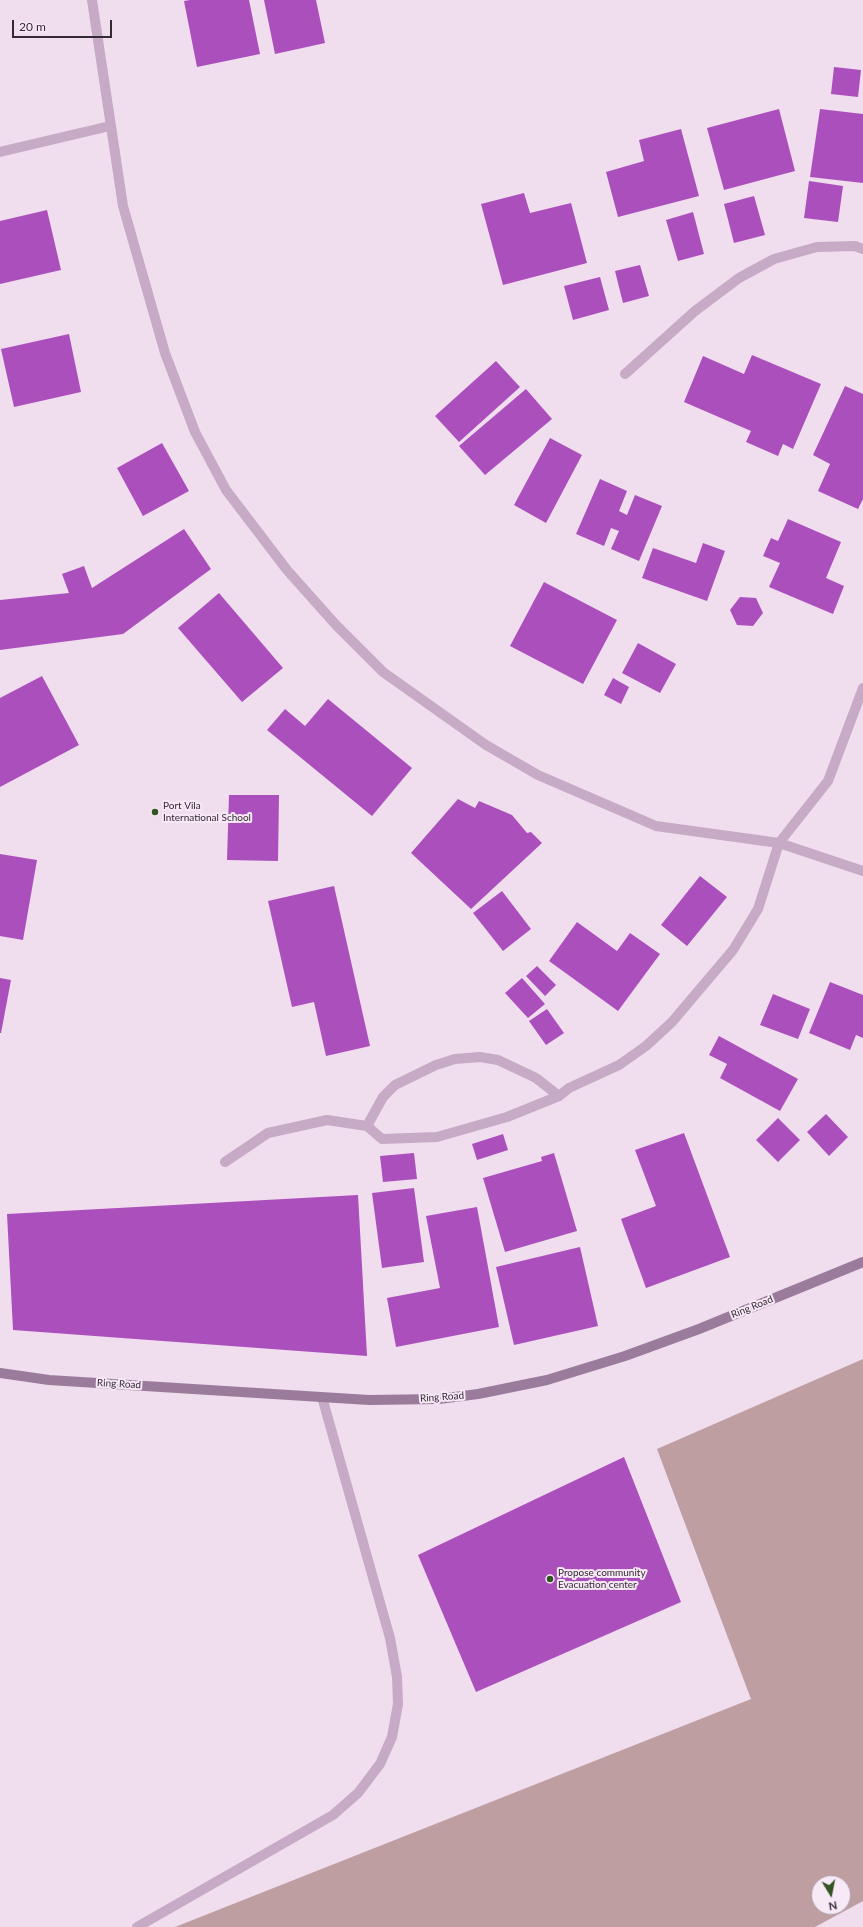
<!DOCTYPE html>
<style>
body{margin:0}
#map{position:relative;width:863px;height:1927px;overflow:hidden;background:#f0ddee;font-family:Lato,sans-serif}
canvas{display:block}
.north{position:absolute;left:811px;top:1875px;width:40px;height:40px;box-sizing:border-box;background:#f8e9f6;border:1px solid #aa9ca9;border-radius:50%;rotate:170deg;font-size:11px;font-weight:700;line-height:16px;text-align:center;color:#342935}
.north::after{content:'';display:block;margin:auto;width:14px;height:18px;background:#325322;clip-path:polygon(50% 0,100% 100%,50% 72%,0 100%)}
.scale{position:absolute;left:12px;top:20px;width:100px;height:18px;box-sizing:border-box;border:2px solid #342935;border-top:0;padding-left:5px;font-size:12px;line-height:14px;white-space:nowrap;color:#342935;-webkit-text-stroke:3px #f8e9f6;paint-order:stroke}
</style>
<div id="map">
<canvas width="863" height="1927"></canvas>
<div class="north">N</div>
<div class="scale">20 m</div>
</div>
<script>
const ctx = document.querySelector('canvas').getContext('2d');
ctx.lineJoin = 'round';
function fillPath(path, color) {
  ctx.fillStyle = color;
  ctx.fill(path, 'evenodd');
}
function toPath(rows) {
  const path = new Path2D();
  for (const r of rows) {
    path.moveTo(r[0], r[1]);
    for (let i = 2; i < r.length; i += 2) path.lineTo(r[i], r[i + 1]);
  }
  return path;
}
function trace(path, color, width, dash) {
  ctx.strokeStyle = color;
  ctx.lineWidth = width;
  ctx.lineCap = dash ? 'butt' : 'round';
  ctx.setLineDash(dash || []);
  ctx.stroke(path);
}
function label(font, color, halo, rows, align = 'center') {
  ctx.font = font + ' Lato,sans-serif';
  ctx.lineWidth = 4;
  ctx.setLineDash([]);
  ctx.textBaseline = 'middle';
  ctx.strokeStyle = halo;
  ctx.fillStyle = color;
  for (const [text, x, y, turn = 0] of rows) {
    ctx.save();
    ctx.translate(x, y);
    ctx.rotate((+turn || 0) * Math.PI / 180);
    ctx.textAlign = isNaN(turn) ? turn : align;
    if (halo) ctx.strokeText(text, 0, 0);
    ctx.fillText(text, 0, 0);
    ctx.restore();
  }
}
fillPath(toPath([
 [863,1359,863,1901,815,1927,175,1927,751,1699,657,1449],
 [819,1883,843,1883,843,1907,819,1907]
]), '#be9ea0');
fillPath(toPath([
 [190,0,249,0,260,54,197,67,184,1],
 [264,0,316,0,325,43,275,54],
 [834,67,861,70,858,97,831,94],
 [779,109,795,171,724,190,707,128],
 [820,109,863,114,863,183,810,177],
 [681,129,699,196,618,217,606,172,644,161,639,140],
 [809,181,843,186,838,222,804,218],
 [524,193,530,213,571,203,587,263,503,285,481,204],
 [754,196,765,235,734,243,724,204],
 [47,210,61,270,0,284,0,221],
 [693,212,704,254,678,261,666,220],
 [640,265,649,296,623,303,615,271],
 [600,277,609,310,573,320,564,286],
 [69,334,81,392,14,407,1,349],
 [752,355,821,384,793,449,783,444,778,456,746,442,751,431,684,402,703,356,744,374],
 [496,361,520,387,459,442,435,416],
 [845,386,863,394,863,499,858,509,818,491,830,464,813,455],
 [526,389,552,419,485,475,459,446],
 [550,438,582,455,546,523,514,505],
 [162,443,189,491,143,516,117,468],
 [600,479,627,491,619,511,627,515,635,495,662,506,639,561,611,549,619,531,611,528,604,546,576,534],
 [788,519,841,542,826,578,844,586,833,614,769,587,780,563,763,556,771,538,778,541],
 [184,529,211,569,123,634,0,650,0,600,69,593,62,574,84,566,92,588],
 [703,543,725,551,707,601,642,578,653,548,696,563],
 [544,582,617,620,583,684,510,646],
 [219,593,283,668,242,702,178,628],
 [740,597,756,598,763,613,753,626,737,625,730,610],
 [638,643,676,664,660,693,622,673],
 [42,676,79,745,0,787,0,698],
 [613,678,629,687,621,704,604,695],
 [328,699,412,768,372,816,267,730,285,709,305,726],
 [229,795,279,795,278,861,227,860],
 [458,799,475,808,479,801,512,815,527,833,531,832,542,843,471,909,411,853],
 [0,854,37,860,23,940,0,936],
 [700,876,727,897,687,946,661,925],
 [334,886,370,1046,326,1056,314,1002,292,1007,268,901],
 [502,891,531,929,503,951,473,913],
 [577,922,617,951,630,933,660,954,618,1011,549,961],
 [537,966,556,985,545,996,526,976],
 [0,978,11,980,1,1033,0,1033],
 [522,978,545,1004,528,1018,505,993],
 [830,982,863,995,863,1038,856,1035,850,1050,809,1033],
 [773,994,810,1009,798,1039,760,1025],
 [547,1009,564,1033,546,1045,529,1021],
 [719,1036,798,1079,780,1111,720,1078,727,1064,709,1055],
 [826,1114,848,1137,829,1156,807,1132],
 [778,1118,800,1140,778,1162,756,1140],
 [684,1133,730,1257,646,1288,621,1219,656,1206,635,1150],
 [503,1134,508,1150,477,1160,472,1144],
 [414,1153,417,1179,383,1182,380,1156],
 [554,1153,577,1231,505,1252,483,1178,542,1161,541,1157],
 [414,1188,424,1262,382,1268,372,1193],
 [358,1195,367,1356,13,1330,7,1214],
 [477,1207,499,1327,396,1347,387,1298,440,1288,426,1216],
 [580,1247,598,1326,514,1345,496,1267],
 [624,1457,681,1602,476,1692,418,1555]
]), '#ab4fbc');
trace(toPath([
 [92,0,123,206,165,353,195,432,226,490,287,570,336,625,383,672,486,745,538,775,656,826,779,843,863,871],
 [0,152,110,126],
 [625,374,695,311,739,278,774,259,817,247,855,246,863,249],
 [367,1126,383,1097,395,1085,436,1065,455,1059,480,1057,498,1060,536,1078,559,1096],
 [225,1162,268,1133,327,1120,367,1126,382,1139,437,1137,507,1117,559,1096,569,1088,619,1065,646,1046,672,1022,733,950,758,909,779,843,828,781,863,688],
 [137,1927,333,1815,358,1793,380,1764,392,1737,398,1704,397,1677,390,1638,322,1397]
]), '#c7aac5', 10);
trace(toPath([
 [0,1373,49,1380,369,1400,439,1399,478,1394,547,1380,625,1356,699,1329,863,1262]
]), '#9a7b9b', 10);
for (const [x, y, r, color] of [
 [155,812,4,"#325322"],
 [550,1579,4,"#325322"]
]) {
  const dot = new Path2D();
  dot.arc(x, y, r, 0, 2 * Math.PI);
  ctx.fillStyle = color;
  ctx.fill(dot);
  trace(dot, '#f8e9f6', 1.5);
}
label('10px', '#342935', '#f8e9f6', [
 ["Port Vila",163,806],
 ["International School",163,818],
 ["Propose community",558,1573],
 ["Evacuation center",558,1585]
], 'left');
label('10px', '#342935', '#f8e9f6', [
 ["Ring Road",752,1307,-22],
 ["Ring Road",119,1384,3],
 ["Ring Road",442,1397,-4]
]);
</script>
